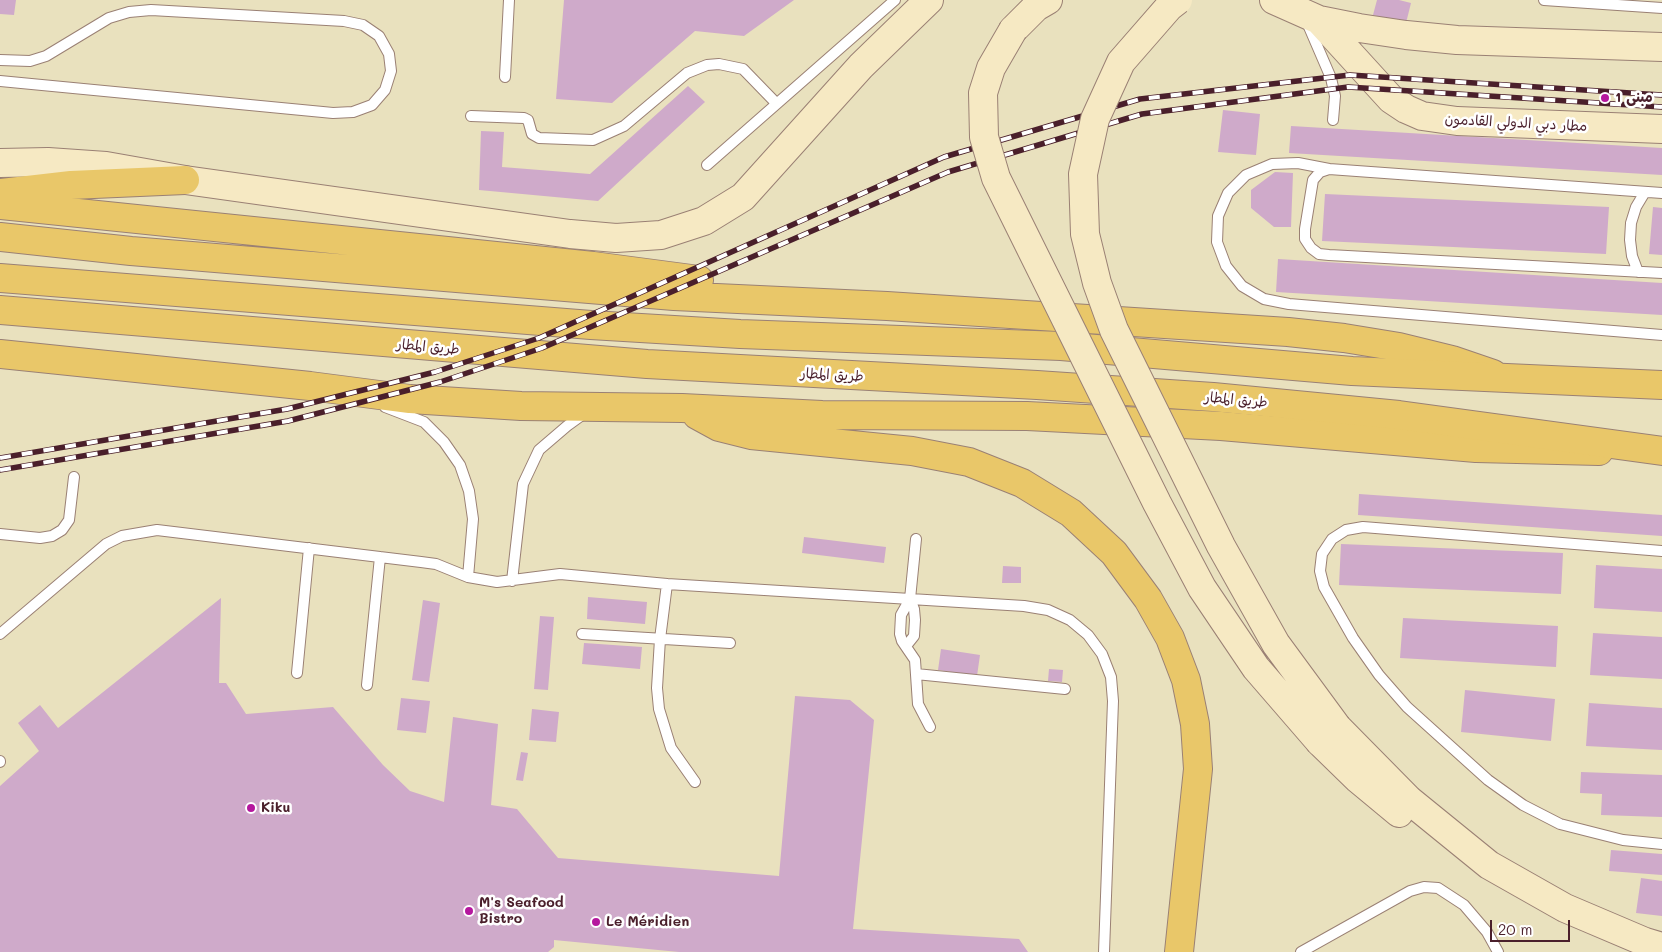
<!DOCTYPE html>
<meta charset="utf-8">
<style>
body{margin:0}
#map{position:relative;width:1662px;height:952px;overflow:hidden;background:#e9e1be;font-family:Mali,sans-serif}
canvas{display:block}
.scale{position:absolute;left:1490px;top:920px;width:80px;height:22px;box-sizing:border-box;border:2px solid #4a1f2b;border-top:0;padding-left:6px;font-size:15px;line-height:18px;white-space:nowrap;color:#4a1f2b;-webkit-text-stroke:4px #fff;paint-order:stroke}
</style>
<div id="map">
<canvas width="1662" height="952"></canvas>
<div class="scale">20 m</div>
</div>
<script>
const ctx = document.querySelector('canvas').getContext('2d');
ctx.lineJoin = 'round';
function fillPath(path, color) {
  ctx.fillStyle = color;
  ctx.fill(path, 'evenodd');
}
function toPath(rows) {
  const path = new Path2D();
  for (const r of rows) {
    path.moveTo(r[0], r[1]);
    for (let i = 2; i < r.length; i += 2) path.lineTo(r[i], r[i + 1]);
  }
  return path;
}
function trace(path, color, width, dash) {
  ctx.strokeStyle = color;
  ctx.lineWidth = width;
  ctx.lineCap = dash ? 'butt' : 'round';
  ctx.setLineDash(dash || []);
  ctx.stroke(path);
}
function label(font, color, halo, rows, align = 'center') {
  ctx.font = font + ' Mali,"Playpen Sans Arabic",sans-serif';
  ctx.lineWidth = 5;
  ctx.setLineDash([]);
  ctx.textBaseline = 'middle';
  ctx.strokeStyle = halo;
  ctx.fillStyle = color;
  for (const [text, x, y, turn = 0] of rows) {
    ctx.save();
    ctx.translate(x, y);
    ctx.rotate((+turn || 0) * Math.PI / 180);
    ctx.textAlign = isNaN(turn) ? turn : align;
    if (halo) ctx.strokeText(text, 0, 0);
    ctx.fillText(text, 0, 0);
    ctx.restore();
  }
}
fillPath(toPath([
 [0,0,16,0,14,15,0,14],
 [564,0,794,0,744,36,695,31,612,103,556,99],
 [1377,0,1399,0,1411,3,1406,23,1373,15],
 [688,86,705,102,598,201,479,190,481,131,504,132,502,167,590,174],
 [1223,110,1260,114,1256,155,1218,152],
 [1291,126,1662,148,1662,175,1289,153],
 [1275,172,1293,173,1291,227,1274,227,1251,208,1251,190],
 [1325,194,1609,207,1606,254,1322,241],
 [1653,207,1662,208,1662,255,1649,254],
 [1278,259,1662,283,1662,315,1276,292],
 [1359,494,1662,515,1662,536,1358,515],
 [804,537,886,547,884,563,802,553],
 [1341,544,1563,553,1561,594,1339,585],
 [1596,565,1662,569,1662,612,1594,608],
 [1003,566,1021,567,1021,583,1002,583],
 [588,597,647,602,645,624,587,619],
 [221,598,219,683,226,683,246,714,333,707,383,765,410,791,444,802,453,717,498,724,491,805,517,809,558,858,779,876,795,696,850,700,874,720,853,929,1019,939,1028,952,679,952,554,940,554,947,548,952,0,952,0,786,39,751,18,723,40,705,58,728],
 [423,600,440,603,429,682,412,680],
 [540,616,554,617,548,690,534,689],
 [1403,618,1558,626,1556,667,1400,658],
 [1593,633,1662,637,1662,679,1590,675],
 [584,643,642,647,640,669,582,664],
 [941,649,980,655,977,676,938,670],
 [1049,669,1063,670,1062,682,1048,681],
 [1465,690,1555,699,1551,741,1461,732],
 [401,698,430,701,426,733,397,730],
 [1589,703,1662,708,1662,750,1586,746],
 [532,709,559,712,556,742,529,740],
 [521,752,528,753,523,781,516,780],
 [1581,772,1662,775,1662,817,1601,815,1602,794,1580,793],
 [1611,850,1662,854,1662,875,1609,871],
 [1641,878,1662,881,1662,916,1636,913]
]), '#cfaaca');
const service = toPath([
 [1544,0,1662,8],
 [1306,20,1331,78,1335,96,1333,120],
 [0,60,30,61,46,56,109,18,129,12,151,10,344,21,363,25,379,36,389,54,391,71,385,90,372,105,353,112,333,113,0,81],
 [505,77,509,0],
 [471,116,524,118,528,120,532,134,539,138,593,140,624,126,687,73,707,65,719,64,743,69,776,103],
 [707,165,895,0],
 [1329,169,1298,163,1272,164,1246,175,1228,193,1218,216,1217,242,1226,266,1242,286,1264,299,1289,304,1662,335],
 [1662,193,1329,169,1320,172,1313,180,1305,229,1305,239,1311,248,1319,254,1329,255,1662,273],
 [1638,272,1632,256,1630,240,1631,223,1636,207,1645,192],
 [385,407,424,422,444,442,460,465,469,491,473,519,468,577],
 [0,534,40,538,52,536,62,530,69,520,74,477],
 [916,539,910,599,901,615,900,634,902,641,915,660,918,704,930,727],
 [1662,551,1363,527,1346,530,1332,539,1322,554,1320,571,1324,587,1353,638,1379,675,1407,707,1488,780,1523,805,1560,824,1623,840,1662,844],
 [512,581,523,484,539,450,567,426,585,413],
 [667,584,660,639,657,688,659,709,671,748,695,782],
 [0,634,106,544,122,536,157,530,421,562,436,564,468,577,497,582,560,574,667,584,1024,606,1048,610,1070,620,1088,635,1102,654,1111,677,1113,701,1104,952],
 [582,634,730,643],
 [906,646,914,636,915,620,914,609,910,599],
 [297,673,309,548],
 [916,674,1065,689],
 [367,685,380,557],
 [0,761,0,762],
 [1301,952,1410,891,1424,887,1438,888,1464,905,1487,932,1498,952]
]);
const secondary = toPath([
 [1274,0,1319,20,1359,28,1406,35,1457,40,1662,47],
 [1319,20,1391,99,1406,109,1422,116,1457,121,1662,129],
 [1013,30,1036,7,1048,0],
 [0,163,48,162,106,166,185,180,570,234,616,238,661,235,704,221,743,197,861,66,929,0],
 [1337,727,1409,800,1489,865,1565,908,1645,942,1662,947],
 [1320,742,1358,779,1399,813]
]);
const primary = toPath([
 [0,193,71,185,185,180],
 [0,205,593,266,699,280],
 [0,237,131,251,674,296,887,306,1288,332,1344,338,1399,347,1452,360,1493,374],
 [0,354,310,386,410,399,521,406,682,408,822,415,1027,416,1221,426,1476,448,1599,451],
 [697,415,719,427,751,435,912,451,969,462,1022,483,1071,513,1114,553,1148,599,1170,638,1186,680,1195,724,1198,769,1179,952]
]);
const trunk = toPath([
 [0,278,591,325,740,334,1061,346,1352,371,1662,385],
 [0,310,647,364,1037,385,1213,397,1399,415,1662,451]
]);
trace(service, '#9a8074', 12);
trace(secondary, '#9a8074', 30);
trace(primary, '#9a8074', 30);
trace(trunk, '#9a8074', 30);
trace(service, '#fff', 10);
trace(secondary, '#f6e9c3', 28);
trace(primary, '#e9c769', 28);
trace(trunk, '#e9c769', 28);
const rail = toPath([
 [0,458,287,409,435,372,539,338,944,157,1140,99,1350,75,1662,95],
 [0,470,288,421,440,382,542,348,948,172,1142,114,1348,87,1662,107]
]);
trace(rail, '#4a1f2b', 5.5);
trace(rail, '#fff', 4, [11]);
const secondaryBridge = toPath([
 [1178,0,1169,7,1121,62,1095,119,1083,174,1085,234,1097,283,1114,330,1221,546,1276,644,1337,727],
 [1013,30,991,68,983,93,984,137,996,178,1157,503,1202,588,1256,668,1320,742]
]);
trace(secondaryBridge, '#9a8074', 30, []);
trace(secondaryBridge, '#f6e9c3', 28);
for (const [x, y, r, color] of [
 [1605,98,5,"#b5179e"],
 [251,808,5,"#b5179e"],
 [469,911,5,"#b5179e"],
 [596,922,5,"#b5179e"]
]) {
  const dot = new Path2D();
  dot.arc(x, y, r, 0, 2 * Math.PI);
  ctx.fillStyle = color;
  ctx.fill(dot);
  trace(dot, '#fff', 2);
}
label('bold 14px', '#4a1f2b', '#fff', [
 ["مبنى 1",1615,98],
 ["Kiku",261,808],
 ["M's Seafood",479,903],
 ["Bistro",479,919],
 ["Le Méridien",606,922]
], 'left');
label('14px', '#4a1f2b', '#fff', [
 ["مطار دبي الدولي القادمون",1516,123,3],
 ["طريق المطار",428,347,5],
 ["طريق المطار",832,375,3],
 ["طريق المطار",1236,400,5]
]);
</script>
